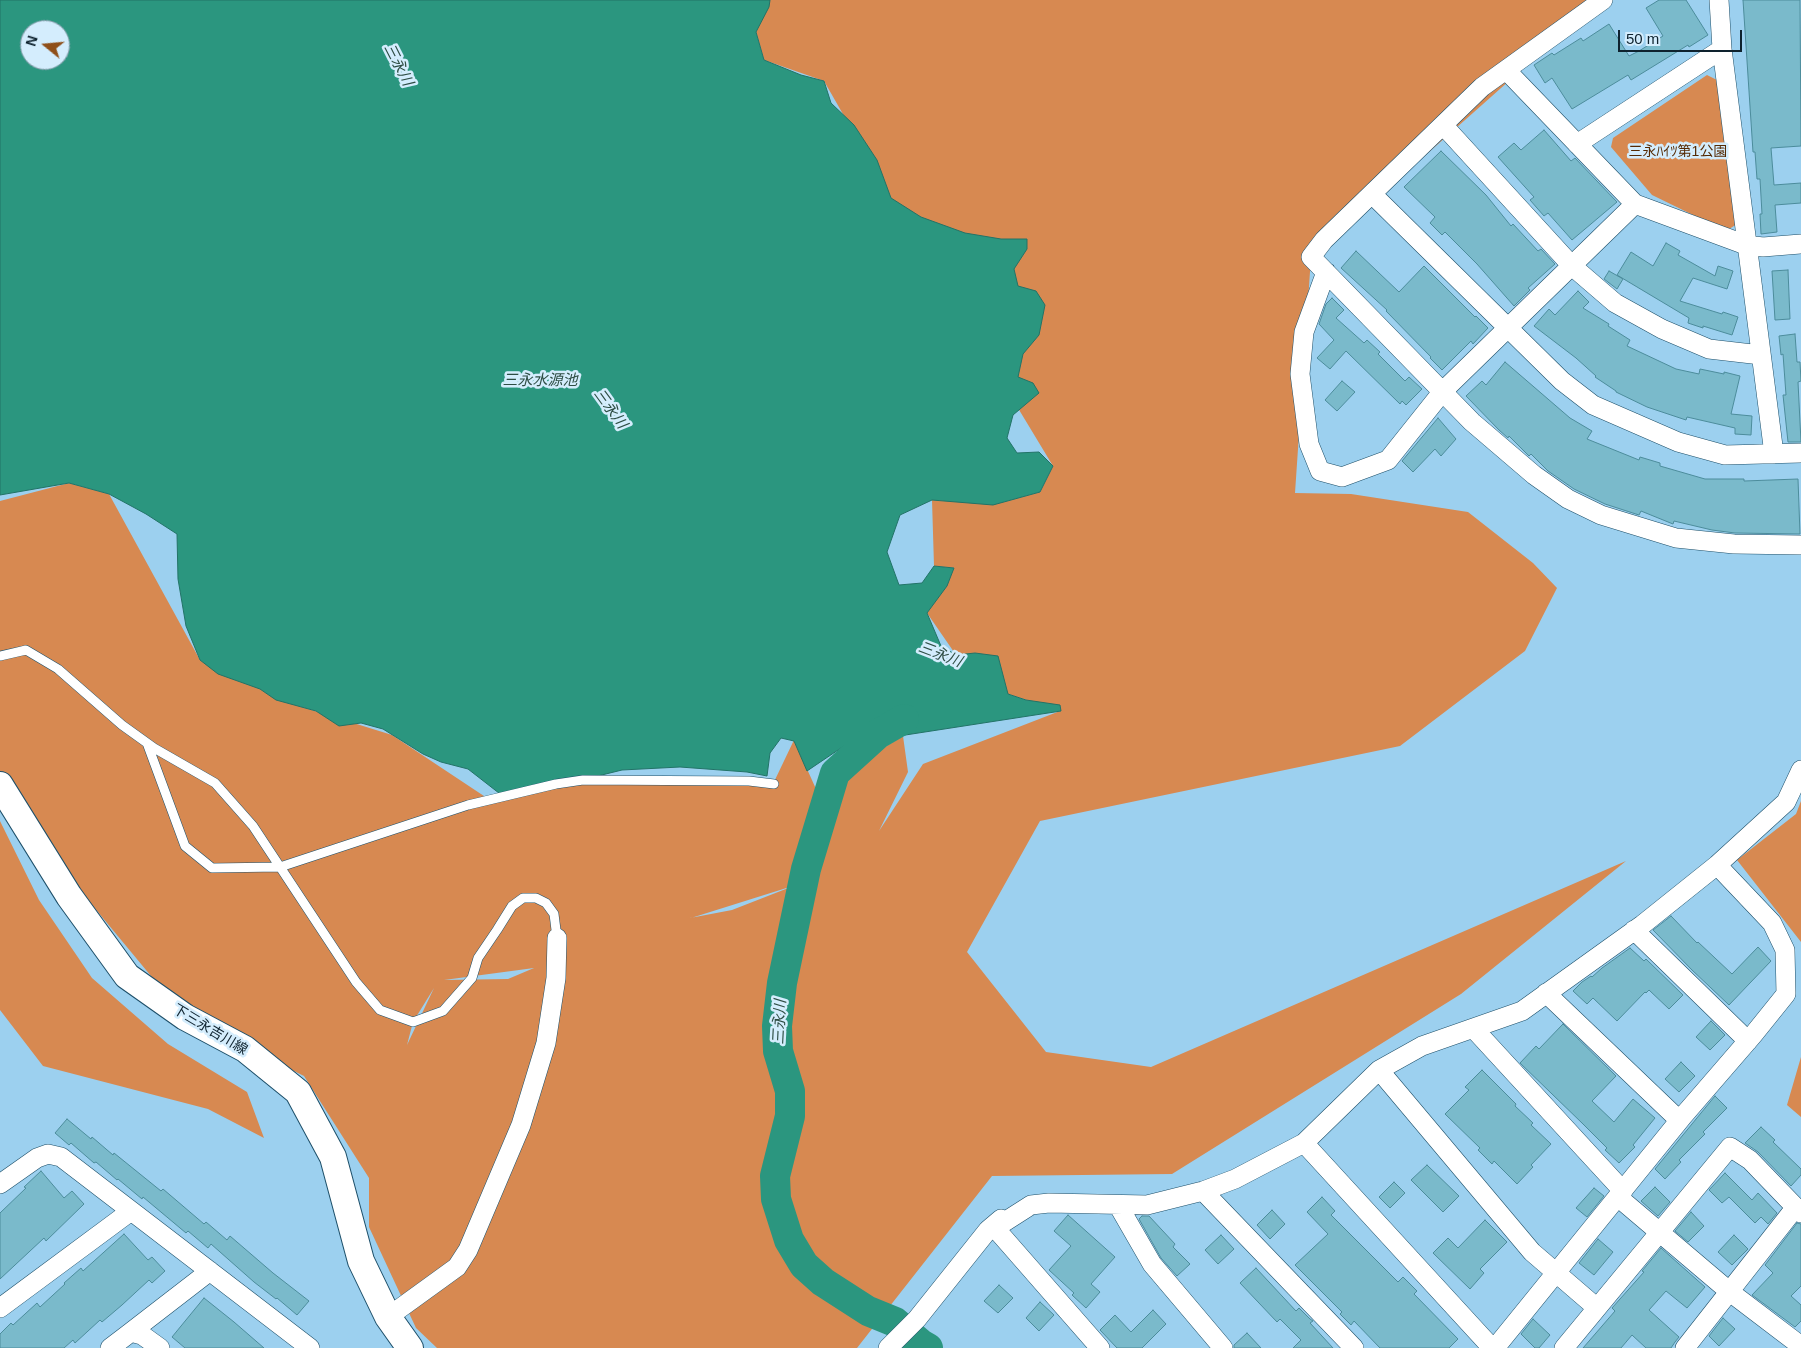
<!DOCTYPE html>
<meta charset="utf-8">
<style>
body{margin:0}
#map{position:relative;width:1801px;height:1348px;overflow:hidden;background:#9cd0ef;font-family:Helvetica,sans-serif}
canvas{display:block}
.north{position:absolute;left:20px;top:20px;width:50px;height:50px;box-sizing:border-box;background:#d4edfd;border:1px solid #859caa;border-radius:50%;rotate:287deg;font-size:14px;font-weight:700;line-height:20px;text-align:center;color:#0e222e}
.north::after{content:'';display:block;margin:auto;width:18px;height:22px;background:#8f4f19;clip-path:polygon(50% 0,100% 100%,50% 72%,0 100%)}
.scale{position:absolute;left:1618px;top:30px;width:124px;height:22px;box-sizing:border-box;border:2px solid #0e222e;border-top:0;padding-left:6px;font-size:15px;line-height:18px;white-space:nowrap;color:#0e222e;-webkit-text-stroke:4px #d4edfd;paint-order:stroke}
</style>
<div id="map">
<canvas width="1801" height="1348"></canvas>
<div class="north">N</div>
<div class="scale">50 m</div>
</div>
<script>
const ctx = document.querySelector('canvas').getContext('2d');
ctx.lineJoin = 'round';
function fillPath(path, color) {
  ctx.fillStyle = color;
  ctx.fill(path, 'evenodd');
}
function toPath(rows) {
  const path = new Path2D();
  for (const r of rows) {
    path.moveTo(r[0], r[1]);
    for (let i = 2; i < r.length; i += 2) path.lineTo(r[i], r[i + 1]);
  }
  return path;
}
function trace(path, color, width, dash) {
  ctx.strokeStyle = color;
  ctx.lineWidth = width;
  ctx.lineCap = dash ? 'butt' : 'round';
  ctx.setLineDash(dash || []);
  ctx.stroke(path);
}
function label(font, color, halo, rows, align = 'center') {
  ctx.font = font + ' Helvetica,"Noto Sans JP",sans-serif';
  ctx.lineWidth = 5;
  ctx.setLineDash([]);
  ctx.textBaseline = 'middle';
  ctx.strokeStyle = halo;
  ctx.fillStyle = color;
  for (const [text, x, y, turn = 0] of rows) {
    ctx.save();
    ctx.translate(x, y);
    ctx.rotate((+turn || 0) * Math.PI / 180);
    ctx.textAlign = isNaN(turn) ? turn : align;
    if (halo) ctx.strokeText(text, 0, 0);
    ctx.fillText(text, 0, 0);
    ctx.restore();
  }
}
fillPath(toPath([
 [765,0,1600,0,1311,257,1295,493,1351,494,1468,512,1533,563,1557,588,1525,651,1400,746,1040,821,967,952,1046,1052,1151,1067,1626,861,1461,994,1172,1174,992,1176,857,1348,437,1348,416,1328,369,1227,369,1178,304,1076,185,1017,0,794,0,501,69,483,109,494,200,660,299,706,392,735,490,800,556,784,773,784,794,740,816,789,903,736,908,772,879,831,923,764,1060,711,1008,694,956,655,927,613,954,568,934,566,932,500,1003,502,1040,492,1053,466,891,198,824,81,764,60,756,32],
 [796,885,732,910,690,918,691,918],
 [534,968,508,979,444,980],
 [434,988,407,1045,413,1022],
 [1707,75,1717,80,1737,224,1726,231,1652,195,1611,147,1613,138],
 [1801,801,1801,942,1737,860,1796,814],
 [0,821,39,900,92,978,168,1044,247,1092,264,1138,208,1109,43,1066,0,1010],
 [1801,1057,1801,1117,1787,1105]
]), '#d78951');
const water = toPath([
 [0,0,770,0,769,7,756,32,764,60,801,75,824,81,831,103,854,125,877,160,891,198,921,217,965,233,1001,239,1027,239,1027,249,1014,269,1018,286,1036,291,1045,305,1039,335,1023,354,1018,377,1033,383,1039,393,1013,415,1007,438,1017,453,1039,452,1053,466,1040,492,993,505,932,500,900,515,887,552,899,585,922,583,934,566,954,568,947,586,927,613,941,646,956,655,975,653,998,656,1008,694,1026,700,1060,705,1061,711,847,744,807,771,794,741,781,738,770,753,767,776,747,772,680,767,622,770,541,790,504,797,468,769,441,762,423,754,383,729,361,723,339,726,316,711,276,700,260,689,218,674,200,660,186,626,178,579,177,534,146,514,109,494,69,483,0,495,0,0],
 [30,30,60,30,60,60,30,60,30,30]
]);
fillPath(water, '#2b967f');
trace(water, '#227367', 1);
trace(toPath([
 [904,719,878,734,835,773,806,869,782,983,777,1026,778,1051,790,1091,790,1116,775,1176,776,1199,789,1240,804,1265,823,1282,868,1311,895,1322,921,1344,928,1348]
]), '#2b967f', 30);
const building = toPath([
 [1659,0,1686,0,1708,35,1689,47,1688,45,1631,80,1628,75,1572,109,1552,78,1545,83,1534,65,1552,53,1554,55,1581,38,1583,41,1609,24,1629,56,1639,51,1663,36,1646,8,1659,0],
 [1743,0,1800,0,1801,146,1771,148,1774,185,1801,183,1801,203,1775,205,1777,232,1761,234,1760,214,1762,214,1760,179,1757,179,1755,152,1753,152,1743,0],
 [1544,130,1571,161,1575,158,1617,202,1572,240,1548,213,1544,216,1530,200,1534,197,1498,157,1514,143,1521,150,1544,130],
 [1441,151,1486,195,1511,226,1513,224,1538,251,1541,249,1555,264,1528,288,1530,290,1514,306,1477,264,1445,232,1442,235,1430,223,1435,217,1404,187,1441,151],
 [1666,243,1680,251,1678,255,1715,276,1718,266,1733,271,1727,289,1693,278,1680,301,1722,314,1723,312,1738,317,1732,335,1703,326,1703,328,1688,323,1689,318,1617,275,1631,252,1653,266,1666,243],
 [1356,251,1399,292,1424,266,1475,317,1476,316,1488,328,1473,344,1471,341,1442,370,1430,358,1431,357,1386,311,1387,310,1341,268,1356,251],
 [1788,270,1790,319,1775,320,1772,271,1788,270],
 [1609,271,1623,279,1617,289,1604,279,1609,271],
 [1578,291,1589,302,1583,308,1609,324,1608,326,1630,340,1627,346,1676,369,1699,374,1700,369,1724,374,1724,372,1740,376,1731,414,1752,416,1751,435,1735,434,1735,428,1687,417,1686,420,1647,407,1616,392,1616,391,1595,377,1596,376,1576,358,1534,326,1549,309,1555,315,1578,291],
 [1332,298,1344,310,1336,318,1364,343,1367,340,1380,352,1378,354,1405,381,1409,377,1422,389,1406,405,1402,401,1400,404,1346,351,1330,369,1317,358,1334,340,1319,324,1326,304,1332,298],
 [1795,334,1797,362,1800,362,1801,381,1798,382,1801,442,1788,442,1783,395,1786,395,1783,354,1781,355,1779,336,1795,334],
 [1505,362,1570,418,1592,431,1587,439,1639,460,1640,457,1660,463,1660,466,1705,479,1744,479,1744,481,1798,479,1800,534,1735,533,1712,530,1674,521,1673,524,1641,511,1639,515,1605,504,1574,489,1548,471,1531,454,1529,456,1509,436,1508,438,1499,430,1466,396,1482,381,1486,385,1505,362],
 [1342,381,1355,392,1337,411,1325,400,1342,381],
 [1438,418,1456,439,1441,456,1435,449,1413,472,1402,461,1438,418],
 [1671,916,1697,943,1698,942,1732,974,1758,947,1771,961,1729,1005,1692,970,1653,930,1671,916],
 [1630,948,1644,961,1646,959,1683,995,1669,1009,1649,990,1646,993,1645,992,1617,1021,1593,998,1587,1004,1573,991,1582,982,1591,976,1592,977,1602,968,1630,948],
 [1711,1021,1725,1035,1710,1050,1696,1037,1711,1021],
 [1563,1024,1616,1076,1592,1101,1614,1122,1633,1099,1655,1118,1633,1145,1635,1147,1619,1163,1605,1150,1607,1148,1583,1124,1520,1063,1536,1046,1539,1049,1563,1024],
 [1681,1062,1695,1076,1679,1092,1665,1079,1681,1062],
 [1482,1070,1516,1104,1515,1106,1533,1123,1531,1125,1551,1144,1531,1165,1533,1167,1517,1184,1494,1161,1492,1164,1478,1150,1480,1148,1445,1114,1469,1090,1465,1087,1482,1070],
 [1715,1096,1727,1108,1703,1132,1705,1134,1679,1160,1681,1162,1665,1179,1655,1169,1715,1096],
 [67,1119,91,1139,92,1137,113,1155,114,1153,161,1191,163,1189,204,1224,206,1222,227,1240,230,1236,273,1273,309,1301,297,1315,277,1298,276,1299,254,1282,211,1244,208,1248,188,1231,186,1233,143,1197,142,1199,118,1179,117,1180,96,1162,94,1163,71,1143,69,1145,55,1133,67,1119],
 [1761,1127,1775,1140,1773,1142,1801,1169,1801,1175,1791,1186,1758,1152,1745,1143,1761,1127],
 [1427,1165,1459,1196,1443,1212,1411,1180,1427,1165],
 [41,1171,64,1198,72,1191,84,1204,46,1241,44,1238,0,1279,0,1213,26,1188,24,1187,41,1171],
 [1725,1173,1752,1200,1758,1193,1777,1213,1768,1224,1761,1217,1755,1223,1729,1197,1722,1203,1709,1190,1725,1173],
 [1394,1182,1405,1193,1390,1208,1379,1197,1394,1182],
 [1655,1187,1670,1202,1658,1216,1641,1201,1655,1187],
 [1594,1188,1604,1196,1587,1217,1576,1208,1594,1188],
 [1322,1197,1335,1211,1331,1215,1398,1282,1403,1277,1417,1291,1414,1294,1458,1339,1449,1348,1380,1348,1354,1321,1351,1325,1340,1314,1342,1312,1295,1265,1328,1234,1307,1212,1322,1197],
 [1272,1210,1285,1224,1270,1239,1257,1225,1272,1210],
 [1691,1212,1704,1226,1688,1242,1675,1231,1691,1212],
 [1068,1215,1115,1257,1091,1284,1100,1292,1086,1308,1072,1295,1074,1293,1049,1270,1071,1246,1054,1231,1068,1215],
 [1142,1216,1149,1216,1175,1244,1173,1247,1190,1264,1177,1276,1161,1258,1139,1219,1142,1216],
 [1485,1220,1507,1242,1480,1269,1484,1273,1470,1289,1433,1253,1448,1238,1458,1248,1485,1220],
 [1797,1223,1801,1224,1801,1286,1791,1296,1801,1305,1801,1321,1795,1327,1752,1295,1773,1273,1765,1265,1797,1223],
 [124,1234,148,1260,152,1257,165,1271,152,1283,149,1280,122,1305,102,1322,100,1320,75,1343,73,1340,64,1348,0,1348,0,1334,11,1323,13,1325,37,1303,40,1307,65,1284,64,1283,81,1268,83,1271,124,1234],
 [1221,1235,1234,1249,1218,1264,1205,1250,1221,1235],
 [1734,1235,1748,1249,1732,1265,1718,1252,1734,1235],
 [1598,1239,1613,1252,1594,1275,1579,1263,1598,1239],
 [1661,1248,1705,1287,1687,1308,1666,1291,1649,1310,1679,1337,1675,1342,1671,1348,1646,1348,1632,1335,1621,1348,1583,1348,1615,1311,1612,1308,1644,1272,1642,1271,1661,1248],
 [1256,1268,1296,1311,1299,1308,1310,1319,1313,1321,1310,1323,1333,1348,1293,1348,1301,1340,1280,1319,1277,1322,1240,1283,1256,1268],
 [999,1285,1013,1298,998,1313,984,1301,999,1285],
 [204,1298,234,1322,264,1348,185,1348,172,1337,204,1298],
 [1040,1302,1054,1315,1039,1331,1026,1318,1040,1302],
 [1153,1310,1166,1324,1142,1348,1117,1348,1100,1330,1115,1315,1131,1332,1153,1310],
 [1723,1318,1735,1329,1719,1346,1709,1336,1723,1318],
 [1533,1319,1550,1335,1539,1348,1535,1348,1521,1334,1533,1319],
 [1247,1333,1261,1348,1234,1348,1234,1345,1247,1333]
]);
fillPath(building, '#7abacb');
trace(building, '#4c8c9b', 1);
const lane = toPath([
 [0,656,26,650,58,669,122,725,154,748,215,783,253,826,356,982,380,1010,413,1022,443,1011,472,978,478,958,497,930,512,906,523,898,536,898,546,903,554,914,557,938],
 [147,743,185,846,212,868,280,867,468,805,556,784,583,780,749,781,774,784]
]);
const street = toPath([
 [1603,0,1482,87,1324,240,1311,257,1472,422,1534,475,1568,499,1601,515,1676,538,1734,544,1801,545],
 [1719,0,1722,49,1774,454],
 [1506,70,1635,204,1746,245,1763,247,1801,244],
 [1443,125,1572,266,1615,303,1662,329,1709,349,1761,355],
 [1577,144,1722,49],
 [1372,194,1562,381,1593,405,1678,442,1725,455,1801,453],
 [1326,272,1304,332,1300,374,1309,444,1320,471,1342,477,1388,460,1443,391,1635,204],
 [1634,930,1748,1041],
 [1546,993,1679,1120],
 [1474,1029,1623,1191],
 [1379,1070,1532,1252,1597,1308],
 [1304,1143,1492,1348],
 [0,1184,37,1158,48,1154,61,1157,310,1348],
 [1203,1191,1354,1348],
 [1618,1197,1730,1292,1801,1346],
 [1118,1205,1152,1264,1223,1348],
 [995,1228,1031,1205,1049,1203,1147,1205,1203,1191,1235,1179,1304,1143,1379,1070,1422,1046,1522,1011,1642,925,1717,865,1786,802,1801,770],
 [995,1228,1100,1348],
 [0,1308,131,1211],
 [388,1317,457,1267,468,1250,521,1125,546,1043,556,978,557,938],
 [131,1332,210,1271],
 [110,1348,131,1332,142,1335,160,1348],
 [888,1348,917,1319,988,1230,1001,1219,1000,1221],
 [1495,1348,1683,1116,1753,1035,1786,994,1785,950,1772,923,1717,865],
 [1564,1348,1730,1147,1750,1160,1801,1213],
 [1685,1348,1795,1208]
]);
const secondary = toPath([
 [0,785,69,896,127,976,185,1017,245,1049,298,1092,333,1157,361,1261,388,1317,410,1348]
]);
trace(lane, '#1d4f69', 10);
trace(street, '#1d4f69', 20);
trace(secondary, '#1d4f69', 28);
trace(lane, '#fff', 9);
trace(street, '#fff', 19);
trace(secondary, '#fff', 26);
label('14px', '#552a04', '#d4edfd', [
 ["三永ﾊｲﾂ第1公園",1678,152]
]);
label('14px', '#0e222e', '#d4edfd', [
 ["下三永吉川線",210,1030,31]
]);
label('italic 15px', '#2e4d44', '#d4edfd', [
 ["三永川",398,65,63],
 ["三永水源池",540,381],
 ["三永川",610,409,54],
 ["三永川",940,655,21],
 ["三永川",780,1022,-87]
]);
</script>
